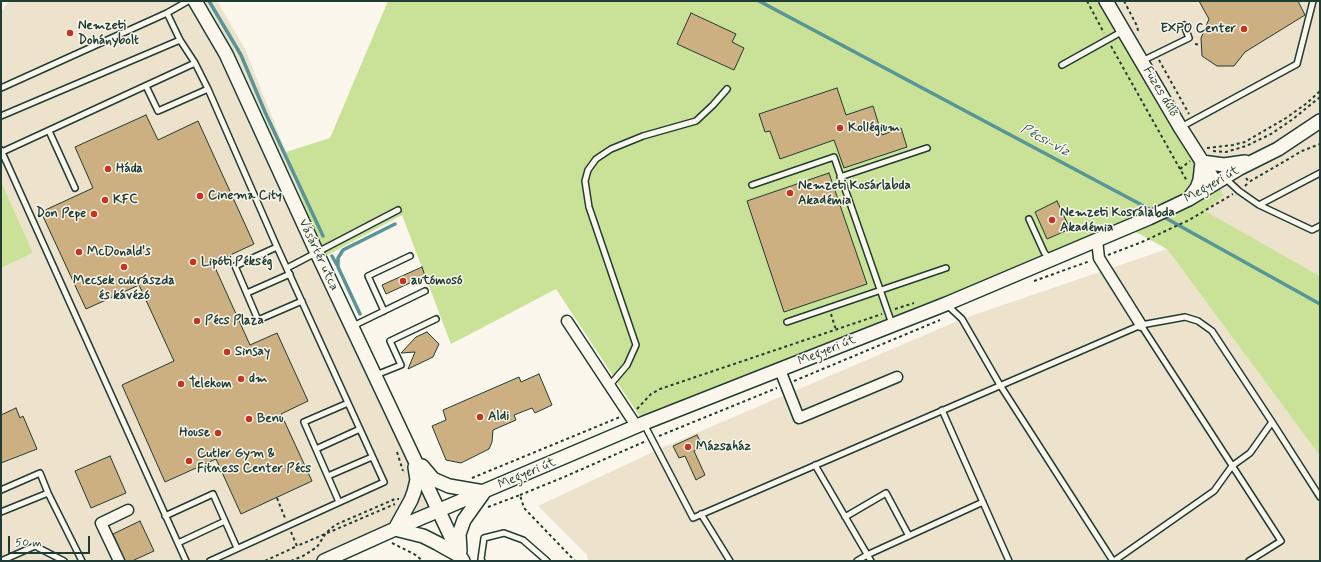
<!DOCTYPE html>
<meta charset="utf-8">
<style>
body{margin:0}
#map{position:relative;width:1321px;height:562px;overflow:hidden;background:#fbf7ec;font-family:Mynerve,sans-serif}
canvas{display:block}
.frame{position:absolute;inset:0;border:2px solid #1f3d34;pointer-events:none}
.scale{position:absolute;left:8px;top:536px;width:82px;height:18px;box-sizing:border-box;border:2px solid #1f3d34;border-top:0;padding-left:5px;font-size:12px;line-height:14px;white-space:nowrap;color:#1f3d34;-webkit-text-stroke:3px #fbf7ec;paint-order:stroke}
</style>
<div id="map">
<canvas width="1321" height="562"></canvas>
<div class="frame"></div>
<div class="scale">50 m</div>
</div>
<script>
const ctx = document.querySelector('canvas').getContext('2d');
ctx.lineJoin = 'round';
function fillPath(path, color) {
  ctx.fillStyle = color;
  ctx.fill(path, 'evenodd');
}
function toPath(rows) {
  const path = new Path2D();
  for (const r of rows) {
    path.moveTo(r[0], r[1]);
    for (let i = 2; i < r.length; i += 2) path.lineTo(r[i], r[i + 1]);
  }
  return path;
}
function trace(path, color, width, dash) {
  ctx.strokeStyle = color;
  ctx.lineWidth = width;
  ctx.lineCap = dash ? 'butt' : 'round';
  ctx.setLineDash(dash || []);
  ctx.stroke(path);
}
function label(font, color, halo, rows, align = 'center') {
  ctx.font = font + ' Mynerve,sans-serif';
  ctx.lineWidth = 3;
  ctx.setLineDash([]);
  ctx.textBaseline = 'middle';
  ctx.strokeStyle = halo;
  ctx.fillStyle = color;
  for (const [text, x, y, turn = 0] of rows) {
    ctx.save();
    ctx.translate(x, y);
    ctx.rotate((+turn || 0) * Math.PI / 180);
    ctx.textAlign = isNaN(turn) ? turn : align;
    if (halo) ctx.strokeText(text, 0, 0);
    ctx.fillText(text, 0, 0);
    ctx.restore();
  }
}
fillPath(toPath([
 [9,1,217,1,245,49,286,152,322,258,437,513,319,561,1,561,1,268,33,253,1,181,1,12],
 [1109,1,1320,1,1320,276,1204,211,1224,194],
 [1167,249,1320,456,1320,561,588,561,587,555,538,506,657,450,962,319]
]), '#ede2cc');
fillPath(toPath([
 [388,1,1109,1,1224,195,1205,211,1320,276,1320,456,1167,249,1123,225,644,423,556,289,451,344,402,215,322,258,286,152,330,138],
 [1,181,33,253,1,268]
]), '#cae298');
trace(toPath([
 [209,1,241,55,265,112,323,236],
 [759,1,1155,212],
 [1162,216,1320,304],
 [332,256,337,265],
 [360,314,338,267,338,258,343,250,395,224]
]), '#599596', 3.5);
const building = toPath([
 [1199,1,1298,1,1305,15,1245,52,1234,66,1217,66,1202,56,1201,38,1209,19,1199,1],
 [691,13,736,34,732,42,744,48,734,70,677,44,691,13],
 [837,88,846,115,873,106,882,135,901,128,907,147,844,168,834,140,780,159,770,131,765,132,759,114,837,88],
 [146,115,158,140,198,121,254,244,213,263,250,345,277,333,308,401,281,414,312,481,241,514,216,459,165,482,122,385,174,361,139,285,86,309,41,212,93,188,75,147,146,115],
 [829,173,867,284,784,312,747,201,829,173],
 [1057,201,1070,229,1047,239,1035,212,1057,201],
 [422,267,425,276,386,294,382,285,422,267],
 [427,332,439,344,433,357,408,369,415,352,401,353,416,337,427,332],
 [539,374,552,405,535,413,532,408,514,415,516,420,493,430,492,442,489,449,461,463,446,460,432,426,446,420,443,410,519,377,521,382,539,374],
 [16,408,20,418,23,416,37,449,1,463,1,415,16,408],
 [697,435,703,447,694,451,705,475,696,480,685,456,679,458,673,446,697,435],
 [110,456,126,493,91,508,75,471,110,456],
 [140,521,154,551,132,561,125,561,113,534,140,521]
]);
fillPath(building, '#cdb082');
trace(building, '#1f3d34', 1);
const service = toPath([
 [167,13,180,40,195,63,208,89,277,247,384,482,210,561],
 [1142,61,1189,38,1184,25],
 [1062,65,1123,31],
 [146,86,158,111,208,89],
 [1,88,167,13,188,1],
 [1,116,180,40],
 [1181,127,1297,64,1313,1],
 [49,131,75,188],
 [1,150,186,561],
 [2,152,195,63],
 [840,177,927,148],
 [1225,178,1239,191,1259,205,1320,173],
 [752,185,834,157,892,324],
 [1259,205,1312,230,1320,226],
 [1029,219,1044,252,1049,259],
 [277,247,235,266,258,320,302,301],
 [287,268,398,210],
 [247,293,290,274],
 [946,304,962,319,1000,385,1113,561],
 [384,311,368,276,410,256],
 [787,322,946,268],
 [1141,325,1185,317,1198,321,1212,331,1272,422,1320,497],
 [353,326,425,291],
 [376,375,401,365,390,341,436,319],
 [609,386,627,365,636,345,589,207,585,181,588,170,596,159,611,149,643,136,696,121,713,105,727,89],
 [942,410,1009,561],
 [644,424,693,518,1141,325,1281,541,1249,561],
 [316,449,360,429],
 [815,465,871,561],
 [328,476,372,457],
 [1,490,40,473,48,493,1,512],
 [48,493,82,561],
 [339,502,304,422,348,403],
 [701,514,730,561],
 [165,516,213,494,237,548],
 [845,517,886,493,909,536],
 [178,543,225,521],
 [1,561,35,546,64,561],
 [482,561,481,559,484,538,504,533,523,540,547,561],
 [857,561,867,555,983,502],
 [1114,561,1214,491,1232,466,1250,453,1272,422]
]);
const minor = toPath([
 [1097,240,1099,258,1141,325],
 [567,321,637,427],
 [780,370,799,418,897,377],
 [119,561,101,523,128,510]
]);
const tertiary = toPath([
 [195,1,226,54,317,253,460,556,463,561],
 [1106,1,1180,127,1215,182],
 [1191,196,1197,188,1200,180,1202,162,1224,165,1245,162],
 [422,466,433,479,449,486,484,492,464,520,459,534,460,551],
 [395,529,411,500,414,492,417,480,415,467],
 [395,529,423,536,437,543,460,556],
 [324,561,395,529,644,423,946,304,1149,218,1189,199,1240,168,1278,149,1320,121]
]);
trace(service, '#1f3d34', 8);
trace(minor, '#1f3d34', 13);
trace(tertiary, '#1f3d34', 16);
trace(toPath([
 [1087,1,1104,33],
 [1124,1,1136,24,1139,33],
 [1195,44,1201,45],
 [1111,46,1180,169,1187,181],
 [1159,60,1189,114],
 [1207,148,1233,145,1245,142,1286,118,1307,103,1320,91],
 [1213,151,1226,152,1246,146,1271,134,1293,119,1320,97],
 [1180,169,1190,161],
 [1246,178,1249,182,1302,151,1320,144],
 [1245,186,1249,182],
 [1108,255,1142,242,1189,220,1233,194],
 [1034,281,1090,261],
 [895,309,914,303],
 [831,314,836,330],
 [794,381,940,320],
 [637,409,651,394,660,389,882,314],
 [659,436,777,388],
 [397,452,403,471],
 [472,478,620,417],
 [520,495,564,477,646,441],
 [277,498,285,518],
 [488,507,520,495,524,508,575,561],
 [291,532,297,546,395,504],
 [392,543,414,554,423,561],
 [265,561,297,546],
 [291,561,303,556,317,547,326,533,335,525,395,499,399,499]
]), '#1f3d34', 2, [3, 3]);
trace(service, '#fbf7ec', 5);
trace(minor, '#fbf7ec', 10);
trace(tertiary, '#fbf7ec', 13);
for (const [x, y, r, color] of [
 [1244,29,4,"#c8321e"],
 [70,33,4,"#c8321e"],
 [840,128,4,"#c8321e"],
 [108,169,4,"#c8321e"],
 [790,193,4,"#c8321e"],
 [200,196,4,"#c8321e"],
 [105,200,4,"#c8321e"],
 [94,214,4,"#c8321e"],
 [1052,220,4,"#c8321e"],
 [79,252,4,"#c8321e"],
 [193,262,4,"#c8321e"],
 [124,267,4,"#c8321e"],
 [403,281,4,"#c8321e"],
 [197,321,4,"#c8321e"],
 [227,352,4,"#c8321e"],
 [241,379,4,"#c8321e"],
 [181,384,4,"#c8321e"],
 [480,417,4,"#c8321e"],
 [249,419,4,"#c8321e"],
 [218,433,4,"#c8321e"],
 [688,447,4,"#c8321e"],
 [189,461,4,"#c8321e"]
]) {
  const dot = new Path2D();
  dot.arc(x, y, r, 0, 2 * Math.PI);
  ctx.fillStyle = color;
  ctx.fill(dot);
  trace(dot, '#fbf7ec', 1.5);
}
label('bold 13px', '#1f3d34', '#fbf7ec', [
 ["Nemzeti",78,26],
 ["Dohánybolt",78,41],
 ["EXPO Center",1236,29,"right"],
 ["Kollégium",848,128],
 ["Háda",116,169],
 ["Nemzeti Kosárlabda",798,186],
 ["Akadémia",798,201],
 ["Cinema City",208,196],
 ["KFC",113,200],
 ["Nemzeti Kosrálabda",1060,213],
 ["Akadémia",1060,228],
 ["Don Pepe",86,214,"right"],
 ["McDonald's",87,252],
 ["Lipóti Pékség",201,262],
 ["Mecsek cukrászda",124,281,"center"],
 ["és kávézó",124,296,"center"],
 ["autómosó",411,281],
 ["Pécs Plaza",205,321],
 ["Sinsay",235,352],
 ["dm",249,379],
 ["Telekom",189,384],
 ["Aldi",488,417],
 ["Benu",257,419],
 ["House",210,433,"right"],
 ["Mázsaház",696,447],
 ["Cutler Gym &",197,454],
 ["Fitness Center Pécs",197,469]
], 'left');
label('13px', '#1f3d34', '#fbf7ec', [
 ["Füzes dűlő",1160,92,59],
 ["Megyeri út",1212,185,-30],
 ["Vásártér utca",318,255,65],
 ["Megyeri út",827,351,-22],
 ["Megyeri út",527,474,-23]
]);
label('italic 14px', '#325a55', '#fbf7ec', [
 ["Pécsi-víz",1045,141,28]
]);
</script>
